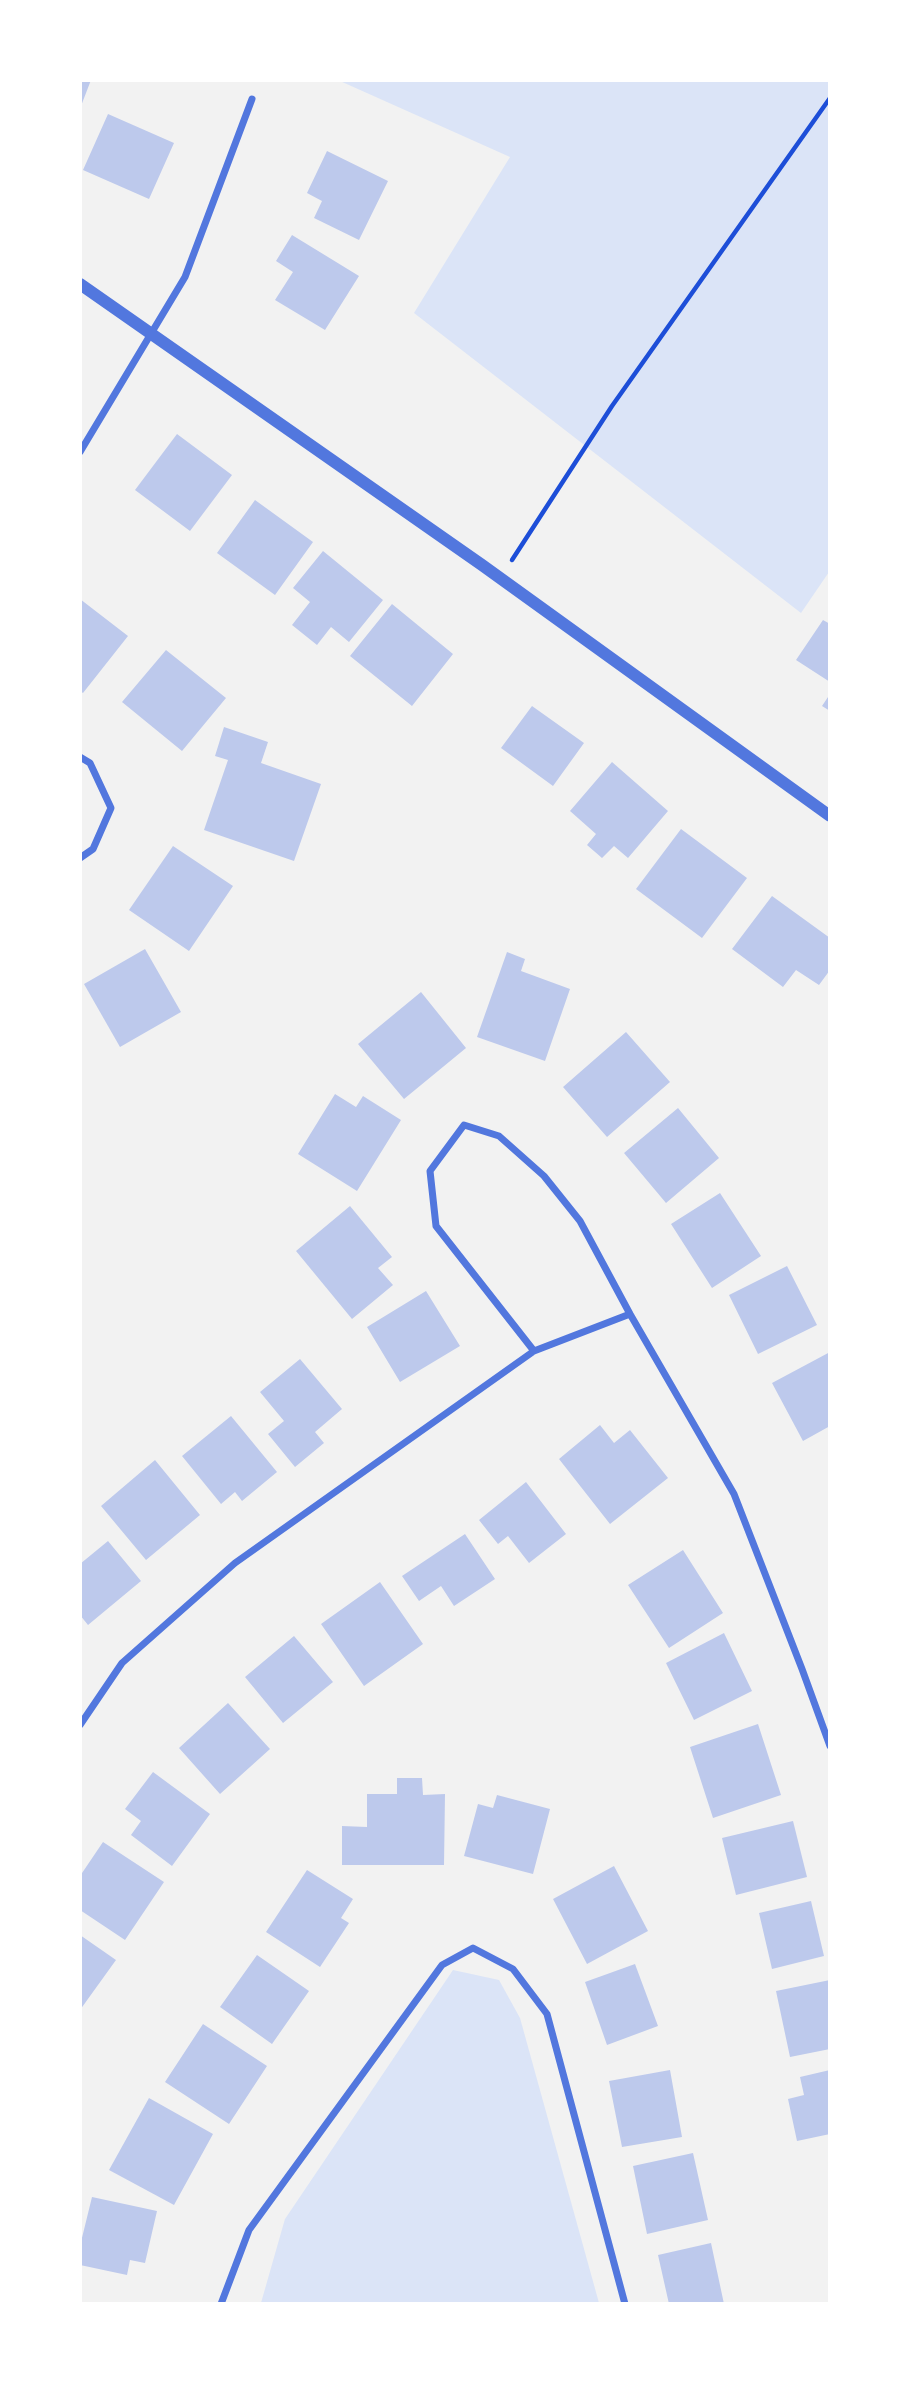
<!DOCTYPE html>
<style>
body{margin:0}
#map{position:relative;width:910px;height:2384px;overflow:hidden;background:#f2f2f2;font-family:"Libre Baskerville",serif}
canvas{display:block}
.frame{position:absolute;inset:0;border:82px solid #fff;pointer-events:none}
</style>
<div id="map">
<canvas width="910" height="2384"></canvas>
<div class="frame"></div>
</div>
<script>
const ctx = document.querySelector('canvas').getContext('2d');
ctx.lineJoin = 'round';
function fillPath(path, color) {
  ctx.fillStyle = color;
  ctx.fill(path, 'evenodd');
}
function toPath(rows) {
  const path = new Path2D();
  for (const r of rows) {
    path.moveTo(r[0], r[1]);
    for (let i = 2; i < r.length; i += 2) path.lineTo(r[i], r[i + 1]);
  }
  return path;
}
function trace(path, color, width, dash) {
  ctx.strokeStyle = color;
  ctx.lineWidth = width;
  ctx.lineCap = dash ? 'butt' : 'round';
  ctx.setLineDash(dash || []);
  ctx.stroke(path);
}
fillPath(toPath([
 [340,81,829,81,829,572,801,613,414,313,510,157],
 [453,1970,499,1980,520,2018,599,2303,261,2303,285,2219]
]), '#dbe4f7');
fillPath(toPath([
 [80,80,91,80,81,106,80,106],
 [108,114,174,143,149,199,83,170],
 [327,151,388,181,359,240,314,218,322,201,307,193],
 [292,235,359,276,325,330,275,300,293,272,276,261],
 [177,434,232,475,190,531,135,490],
 [255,500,313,542,275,595,217,553],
 [323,551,383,600,349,642,331,627,317,645,292,625,310,602,293,588],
 [80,599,128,636,83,693,80,691],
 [392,604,453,654,412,706,350,656],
 [823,620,830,624,830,682,796,660],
 [166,650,226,698,182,751,122,702],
 [830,694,830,711,822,706],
 [532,706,584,743,553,786,501,748],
 [224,727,268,742,261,763,321,784,294,861,204,830,228,760,215,756],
 [612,762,668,811,628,858,614,846,602,858,587,845,596,834,570,811],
 [681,829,747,878,702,938,636,889],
 [173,846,233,886,189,951,129,910],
 [772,896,830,938,830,970,819,985,796,970,783,987,732,949],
 [145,949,181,1012,120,1047,84,984],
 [507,952,525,959,521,971,570,989,545,1061,477,1037],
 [421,992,466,1048,404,1099,358,1044],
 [626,1032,670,1082,607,1137,563,1087],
 [335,1094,356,1107,363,1096,401,1120,357,1191,298,1154],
 [678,1108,719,1158,666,1203,624,1153],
 [720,1193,761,1256,712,1288,671,1224],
 [350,1206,392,1257,378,1268,393,1285,352,1319,296,1251],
 [787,1266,817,1325,758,1354,729,1295],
 [426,1291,460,1346,400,1382,367,1327],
 [830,1352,830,1426,803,1441,772,1383],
 [300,1359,342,1409,315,1432,324,1443,295,1467,268,1434,284,1421,260,1392],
 [231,1416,277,1472,242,1501,235,1492,221,1504,182,1456],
 [600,1425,614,1443,630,1430,668,1478,610,1524,559,1459],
 [155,1460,200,1515,146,1560,101,1506],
 [526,1482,566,1534,529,1563,508,1536,498,1544,479,1520],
 [465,1534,495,1579,454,1606,441,1586,419,1601,402,1576],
 [108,1541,141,1581,88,1625,80,1615,80,1564],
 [683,1550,723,1613,669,1648,628,1585],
 [380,1582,423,1644,364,1686,321,1624],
 [724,1633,752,1691,694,1720,666,1663],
 [294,1636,333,1682,283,1723,245,1677],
 [228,1703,270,1749,220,1794,179,1748],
 [758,1724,781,1795,713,1818,690,1747],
 [153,1772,210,1814,172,1866,131,1835,141,1821,125,1809],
 [397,1778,422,1778,423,1795,445,1794,444,1865,342,1865,342,1826,367,1827,367,1794,397,1794],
 [497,1795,550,1809,533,1874,464,1856,478,1804,493,1808],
 [793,1821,807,1877,736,1895,722,1838],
 [103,1842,164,1882,125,1940,80,1910,80,1876],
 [614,1866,648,1931,587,1964,553,1899],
 [307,1870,353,1899,341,1918,349,1923,320,1967,266,1932],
 [811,1901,824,1956,772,1969,759,1913],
 [80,1935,116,1960,80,2010],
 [257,1955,309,1991,272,2044,220,2007],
 [635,1964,658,2026,607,2045,585,1982],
 [830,1980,830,2049,790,2057,776,1991],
 [203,2024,267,2066,229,2124,165,2082],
 [670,2070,682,2137,622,2147,609,2081],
 [830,2070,830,2134,797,2141,788,2099,804,2095,800,2077],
 [149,2098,213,2134,174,2205,109,2170],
 [693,2153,708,2220,647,2234,633,2166],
 [92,2197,157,2211,145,2263,130,2260,127,2275,80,2265,80,2246],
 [711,2243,724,2304,669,2304,658,2255]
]), '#bdc9ec');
trace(toPath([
 [512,560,612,406,830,98]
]), '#1d4ed8', 4.5);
trace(toPath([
 [80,452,185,277,252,99],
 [80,757,90,763,111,808,93,849,80,858],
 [534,1351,436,1226,430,1171,464,1125,499,1136,544,1176,580,1221,630,1314,734,1494,802,1669,830,1746],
 [80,1725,122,1663,235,1563,534,1351,630,1314],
 [221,2304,249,2230,442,1965,473,1948,513,1969,547,2014,625,2304]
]), '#5277de', 7);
trace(toPath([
 [80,284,482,565,830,816]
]), '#5277de', 12);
</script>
